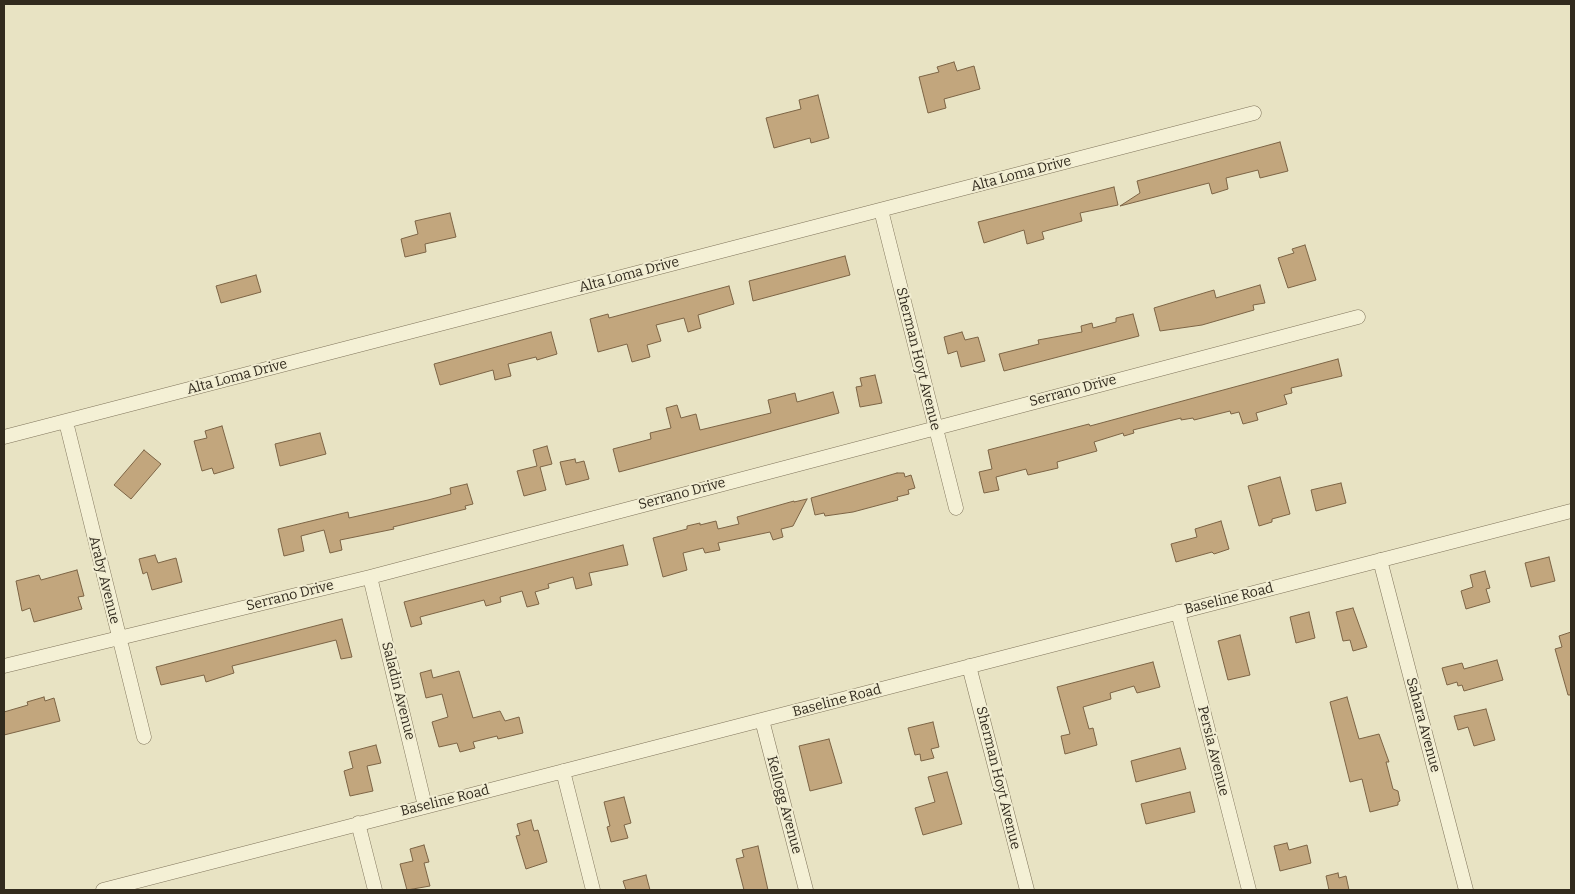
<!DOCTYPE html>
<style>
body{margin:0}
#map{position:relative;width:1575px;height:894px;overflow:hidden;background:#e8e3c3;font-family:Bitter,serif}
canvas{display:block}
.frame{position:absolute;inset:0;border:5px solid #322b1e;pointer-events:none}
</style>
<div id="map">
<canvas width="1575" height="894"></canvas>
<div class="frame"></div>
</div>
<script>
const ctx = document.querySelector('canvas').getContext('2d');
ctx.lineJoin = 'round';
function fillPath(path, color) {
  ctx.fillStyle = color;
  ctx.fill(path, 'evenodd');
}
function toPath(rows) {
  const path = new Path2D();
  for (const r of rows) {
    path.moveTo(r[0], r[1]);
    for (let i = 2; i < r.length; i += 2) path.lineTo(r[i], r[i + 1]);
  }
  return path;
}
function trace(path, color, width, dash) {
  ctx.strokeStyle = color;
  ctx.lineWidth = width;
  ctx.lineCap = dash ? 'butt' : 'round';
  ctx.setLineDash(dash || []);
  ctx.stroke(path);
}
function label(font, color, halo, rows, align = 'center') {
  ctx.font = font + ' Bitter,serif';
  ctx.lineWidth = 4;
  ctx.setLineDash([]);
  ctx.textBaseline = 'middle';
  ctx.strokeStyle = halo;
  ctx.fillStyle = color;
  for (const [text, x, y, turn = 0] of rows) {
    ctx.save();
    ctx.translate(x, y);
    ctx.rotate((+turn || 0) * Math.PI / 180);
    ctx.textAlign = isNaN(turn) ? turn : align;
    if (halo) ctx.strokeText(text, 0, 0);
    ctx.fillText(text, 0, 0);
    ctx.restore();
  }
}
const building = toPath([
 [954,62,957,71,974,66,980,89,944,99,946,108,928,113,919,77,939,72,937,67,954,62],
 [818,95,829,138,811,143,810,138,774,148,766,118,801,109,799,100,818,95],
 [1280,142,1288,171,1260,178,1258,170,1226,178,1228,189,1212,194,1209,183,1120,206,1140,193,1137,181,1280,142],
 [1114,187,1118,205,1080,213,1082,221,1042,232,1044,239,1027,244,1024,230,984,243,978,222,1114,187],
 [450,213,456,237,425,244,426,252,405,257,401,239,418,234,415,221,450,213],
 [1305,245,1316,280,1288,288,1278,258,1294,253,1292,249,1305,245],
 [845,256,850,275,753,301,749,281,845,256],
 [256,275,261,292,221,303,216,286,256,275],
 [1260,285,1265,303,1253,305,1254,310,1202,325,1160,331,1154,308,1214,290,1216,298,1260,285],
 [729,286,734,304,698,315,701,328,688,332,684,318,656,325,661,341,647,345,650,357,632,362,627,344,598,352,590,319,608,314,609,318,729,286],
 [1133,314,1139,336,1004,371,999,354,1039,344,1038,340,1082,332,1081,326,1092,323,1093,328,1116,322,1116,318,1133,314],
 [551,332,557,354,537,360,536,357,508,364,511,376,495,380,493,370,440,385,434,364,551,332],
 [962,332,965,340,978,337,985,361,961,367,957,351,948,354,944,337,962,332],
 [1338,359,1342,376,1291,388,1292,393,1284,395,1287,404,1256,413,1258,420,1243,424,1239,412,1231,414,1230,411,1194,420,1193,418,1181,420,1181,418,1133,430,1134,433,1124,436,1123,433,1094,442,1097,451,1057,462,1058,468,1028,475,1026,469,996,477,999,490,984,493,979,472,992,469,988,450,1089,424,1090,426,1338,359],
 [875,375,882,403,860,407,856,387,862,386,860,378,875,375],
 [833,392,839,413,619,472,613,449,651,439,650,433,671,428,666,408,677,405,681,418,696,414,700,430,771,413,768,400,795,393,797,402,833,392],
 [222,426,234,468,214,474,212,468,202,471,194,441,207,438,205,431,222,426],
 [320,433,326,454,280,466,275,444,320,433],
 [547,446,552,464,540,467,546,490,524,496,517,471,537,466,533,450,547,446],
 [144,450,161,464,131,499,114,485,144,450],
 [575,459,576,463,584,461,589,479,566,485,560,462,575,459],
 [897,473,904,473,905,477,911,475,915,488,908,490,909,494,897,497,898,500,853,512,825,516,824,513,815,515,811,498,897,473],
 [1280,477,1290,514,1272,519,1272,522,1259,526,1248,486,1280,477],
 [1341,483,1346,503,1316,511,1311,490,1341,483],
 [467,484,473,504,465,506,466,509,393,527,394,529,340,540,342,550,330,553,324,530,301,536,304,551,284,556,278,529,348,512,349,518,428,500,451,494,450,488,467,484],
 [807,499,793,526,781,529,783,537,773,540,770,532,718,543,720,550,705,553,703,548,683,553,687,570,663,577,653,538,687,529,687,526,700,523,700,525,716,521,718,529,739,524,737,517,794,501,794,502,807,499],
 [1221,521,1229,549,1214,554,1212,552,1176,562,1171,544,1197,537,1195,529,1221,521],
 [623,545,628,565,589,573,592,585,576,589,573,577,548,584,549,588,535,592,539,604,527,607,522,591,500,597,501,602,486,606,484,600,420,617,422,624,411,627,404,602,623,545],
 [155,555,158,563,176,558,182,582,152,590,147,572,143,574,139,559,155,555],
 [1549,557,1555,581,1531,587,1525,563,1549,557],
 [77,570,84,596,78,597,82,609,34,622,30,608,22,611,16,581,39,575,41,580,77,570],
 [1485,571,1490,588,1486,589,1490,602,1466,609,1461,591,1473,587,1470,575,1485,571],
 [1353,608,1367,647,1353,651,1350,640,1343,641,1336,612,1353,608],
 [1309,612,1315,638,1296,643,1290,617,1309,612],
 [342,619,352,657,341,659,336,640,232,666,234,673,206,682,204,675,161,685,156,667,342,619],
 [1571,632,1571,695,1568,695,1555,649,1562,647,1559,636,1571,632],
 [1240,635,1250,675,1228,680,1218,641,1240,635],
 [1497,660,1503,680,1464,691,1462,685,1458,686,1457,682,1447,685,1442,668,1462,663,1464,669,1497,660],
 [1153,662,1160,687,1137,693,1134,686,1110,693,1111,699,1083,707,1089,729,1093,728,1097,745,1065,754,1061,736,1070,734,1057,687,1153,662],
 [431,670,433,678,459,671,473,718,500,711,505,721,519,717,523,733,498,739,497,736,473,742,475,748,460,752,457,743,439,747,432,722,448,717,442,694,426,698,420,673,431,670],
 [44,697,45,701,54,698,60,721,4,735,4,712,28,705,27,702,44,697],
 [1347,697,1359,739,1379,734,1389,762,1386,762,1393,789,1398,791,1400,801,1398,802,1398,805,1370,812,1362,779,1350,782,1330,702,1347,697],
 [1486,709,1495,740,1474,746,1468,727,1458,730,1454,716,1486,709],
 [933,722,939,747,931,749,934,758,921,761,920,754,915,755,908,728,933,722],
 [829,739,842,783,810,791,799,746,829,739],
 [376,745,381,763,367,766,373,791,350,796,344,771,353,768,349,752,376,745],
 [1180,748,1186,769,1136,782,1131,761,1180,748],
 [947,772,962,824,923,835,915,808,935,802,928,777,947,772],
 [1190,792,1195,812,1146,824,1141,804,1190,792],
 [624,797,631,823,624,825,628,838,611,842,607,827,610,826,604,802,624,797],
 [531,820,534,831,538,830,547,862,526,869,516,836,520,835,517,824,531,820],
 [1287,843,1289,850,1307,845,1311,863,1280,871,1274,846,1287,843],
 [424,845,429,862,424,863,430,886,407,890,400,864,413,861,410,849,424,845],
 [758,846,768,890,744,890,736,859,744,857,742,850,758,846],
 [1338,873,1339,878,1346,876,1349,890,1329,890,1326,876,1338,873],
 [646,875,650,890,626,890,623,881,646,875]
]);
fillPath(building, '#c2a67d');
trace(building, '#7c6445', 1);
const minor = toPath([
 [881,210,956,508],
 [66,422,144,737],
 [4,437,1254,113],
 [1380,560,1466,890],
 [370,577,425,806],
 [1178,612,1249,890],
 [4,666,370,577,1358,317],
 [969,666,1027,890],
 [762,720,806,890],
 [563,771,593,890],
 [358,823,375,890],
 [103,890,1571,511]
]);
trace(minor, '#80755c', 15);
trace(minor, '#f4f0d5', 14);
label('14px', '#322b1e', '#f1edd2', [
 ["Alta Loma Drive",1021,174,-15],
 ["Alta Loma Drive",629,275,-15],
 ["Sherman Hoyt Avenue",918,359,76],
 ["Alta Loma Drive",237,377,-15],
 ["Serrano Drive",1073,391,-15],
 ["Serrano Drive",682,494,-15],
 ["Araby Avenue",104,580,76],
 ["Serrano Drive",290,596,-14],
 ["Baseline Road",1229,599,-14],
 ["Saladin Avenue",398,691,76],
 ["Baseline Road",837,701,-15],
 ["Sahara Avenue",1423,725,75],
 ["Persia Avenue",1213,751,76],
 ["Sherman Hoyt Avenue",998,778,76],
 ["Baseline Road",445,801,-14],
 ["Kellogg Avenue",784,805,75]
]);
</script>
